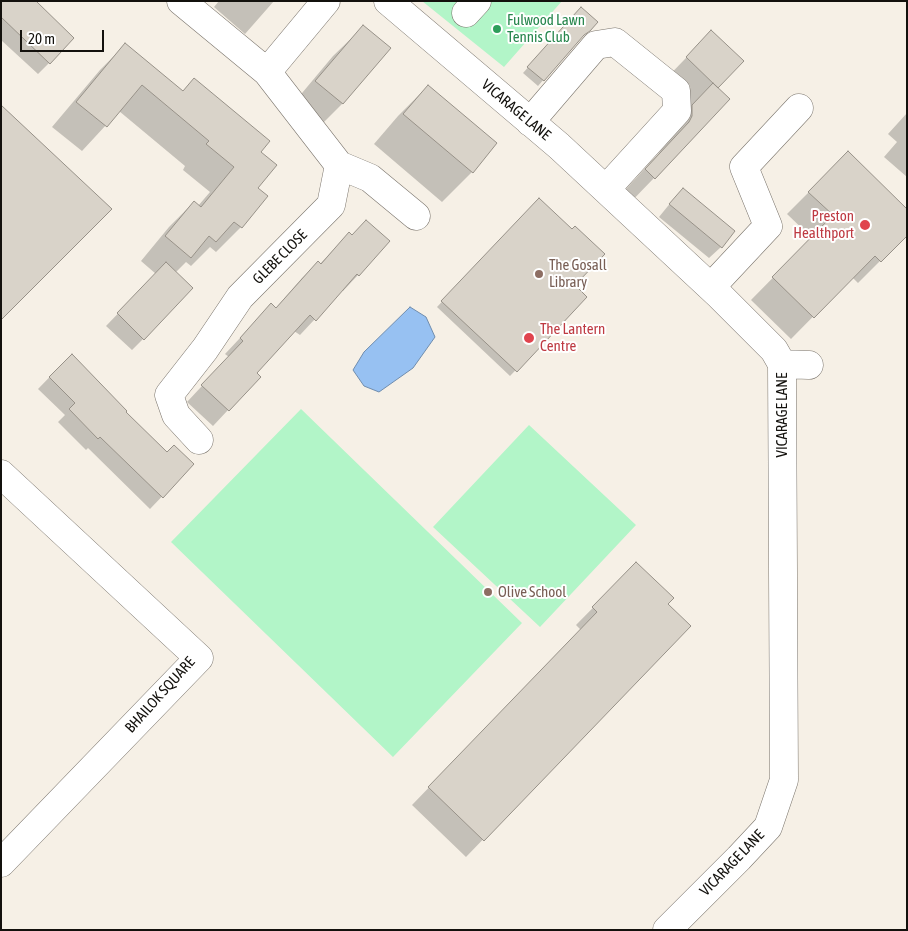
<!DOCTYPE html>
<style>
body{margin:0}
#map{position:relative;width:908px;height:931px;overflow:hidden;background:#f6f0e6;font-family:"Asap Condensed",sans-serif}
canvas{display:block}
.frame{position:absolute;inset:0;border:2px solid #13110d;pointer-events:none}
.scale{position:absolute;left:20px;top:30px;width:84px;height:22px;box-sizing:border-box;border:2px solid #13110d;border-top:0;padding-left:6px;font-size:15px;line-height:18px;white-space:nowrap;color:#13110d;-webkit-text-stroke:4px #fff;paint-order:stroke}
</style>
<div id="map">
<canvas width="908" height="931"></canvas>
<div class="frame"></div>
<div class="scale">20 m</div>
</div>
<script>
const ctx = document.querySelector('canvas').getContext('2d');
ctx.lineJoin = 'round';
function fillPath(path, color) {
  ctx.fillStyle = color;
  ctx.fill(path, 'evenodd');
}
function toPath(rows) {
  const path = new Path2D();
  for (const r of rows) {
    path.moveTo(r[0], r[1]);
    for (let i = 2; i < r.length; i += 2) path.lineTo(r[i], r[i + 1]);
  }
  return path;
}
function trace(path, color, width, dash) {
  ctx.strokeStyle = color;
  ctx.lineWidth = width;
  ctx.lineCap = dash ? 'butt' : 'round';
  ctx.setLineDash(dash || []);
  ctx.stroke(path);
}
function label(font, color, halo, rows, align = 'center') {
  ctx.font = font + ' "Asap Condensed",sans-serif';
  ctx.lineWidth = 4;
  ctx.setLineDash([]);
  ctx.textBaseline = 'middle';
  ctx.strokeStyle = halo;
  ctx.fillStyle = color;
  for (const [text, x, y, turn = 0] of rows) {
    ctx.save();
    ctx.translate(x, y);
    ctx.rotate((+turn || 0) * Math.PI / 180);
    ctx.textAlign = isNaN(turn) ? turn : align;
    if (halo) ctx.strokeText(text, 0, 0);
    ctx.fillText(text, 0, 0);
    ctx.restore();
  }
}
fillPath(toPath([
 [422,1,562,1,504,67],
 [301,409,522,623,393,757,171,542],
 [529,425,636,525,540,627,433,527]
]), '#b2f5c8');
const water = toPath([
 [410,307,426,317,435,337,413,368,379,392,364,386,353,370,364,352,410,307]
]);
fillPath(water, '#97c1f2');
trace(water, '#6f8cad', 1);
fillPath(toPath([
 [1,1,49,63,38,74,1,40],
 [219,1,274,1,245,34,214,7],
 [576,14,590,30,579,39,538,86,523,73],
 [363,27,343,103,313,133,287,111,333,56],
 [711,32,716,88,654,178,625,208,616,200,659,153,684,114,657,88],
 [125,45,182,92,194,79,260,152,256,188,266,196,241,227,216,252,210,247,191,266,186,262,175,273,143,339,132,350,106,326,156,274,141,261,169,227,194,202,198,206,210,192,183,170,185,166,119,111,82,151,52,127,100,70],
 [428,86,472,172,442,202,374,144,398,116],
 [907,113,907,177,884,157,897,142,888,134],
 [848,153,907,234,858,283,852,277,791,339,751,300,812,238,787,214],
 [539,199,573,285,586,297,510,376,437,307],
 [672,201,721,247,709,258,659,217],
 [349,233,358,275,343,291,342,290,300,335,294,331,255,373,259,377,213,426,187,402,229,357,225,354,256,321,275,309,302,278,318,263,320,264],
 [71,355,124,412,167,454,193,464,150,509,88,448,86,450,58,422,65,415,38,389],
 [636,564,666,605,689,626,466,857,412,805,581,630,576,625]
]), '#0003');
const building = toPath([
 [1,1,36,1,74,38,50,64,1,17,1,1],
 [581,7,598,22,590,31,584,35,544,81,527,67,581,7],
 [363,25,391,48,343,104,315,81,363,25],
 [711,30,744,61,718,88,686,57,711,30],
 [125,43,183,91,194,78,270,141,261,152,277,165,258,188,268,196,242,228,234,222,216,242,209,236,191,258,165,236,194,201,201,207,234,167,206,144,209,141,142,85,107,127,76,102,125,43],
 [713,83,730,99,655,179,645,169,689,122,692,116,692,105,713,83],
 [428,85,497,143,473,173,403,114,428,85],
 [1,105,112,209,1,320,1,105],
 [848,151,907,209,907,236,881,262,875,256,814,318,772,277,833,215,808,192,848,151],
 [683,188,735,231,722,248,669,204,683,188],
 [539,198,572,229,575,226,605,254,575,285,587,297,517,372,441,301,539,198],
 [366,220,390,241,359,276,357,274,316,321,310,315,257,373,261,377,229,411,201,385,243,341,240,338,271,303,276,308,318,261,321,264,349,232,352,235,366,220],
 [166,262,193,288,144,340,117,313,166,262],
 [72,354,127,411,126,412,167,452,174,445,194,464,163,498,100,437,98,439,69,409,75,403,49,377,72,354],
 [636,562,674,598,668,604,691,626,484,841,428,787,597,612,592,607,636,562]
]);
fillPath(building, '#d9d3c9');
trace(building, '#979188', 1);
const minor = toPath([
 [181,1,267,72,326,1],
 [388,1,559,146,720,296,774,350,782,364,784,780,768,827,739,858,667,930],
 [466,13,477,1],
 [530,122,596,45,615,42,676,91,677,111,606,189],
 [339,165,370,178,416,216],
 [711,287,768,226,744,167,799,108],
 [782,364,809,365],
 [199,440,176,415,169,395,205,349,240,297,331,205,339,165,267,72],
 [1,474,199,658,1,863]
]);
trace(minor, '#7a746c', 29);
trace(minor, '#fff', 28);
for (const [x, y, r, color] of [
 [497,29,5,"#2e9e5b"],
 [865,225,6,"#e0444e"],
 [539,274,5,"#8d6e63"],
 [529,338,6,"#e0444e"],
 [488,592,5,"#8d6e63"]
]) {
  const dot = new Path2D();
  dot.arc(x, y, r, 0, 2 * Math.PI);
  ctx.fillStyle = color;
  ctx.fill(dot);
  trace(dot, '#fff', 2);
}
label('15px', '#27864d', '#fff', [
 ["Fulwood Lawn",507,20],
 ["Tennis Club",507,37]
], 'left');
label('15px', '#13110d', '#fff', [
 ["VICARAGE LANE",516,110,40],
 ["GLEBE CLOSE",280,257,-45],
 ["VICARAGE LANE",782,415,-90],
 ["BHAILOK SQUARE",160,695,-48],
 ["VICARAGE LANE",732,863,-46]
]);
label('15px', '#be3a42', '#fff', [
 ["Preston",854,216],
 ["Healthport",854,233],
 ["The Lantern",540,329,"left"],
 ["Centre",540,346,"left"]
], 'right');
label('15px', '#785e54', '#fff', [
 ["The Gosall",549,265],
 ["Library",549,282],
 ["Olive School",498,592]
], 'left');
</script>
